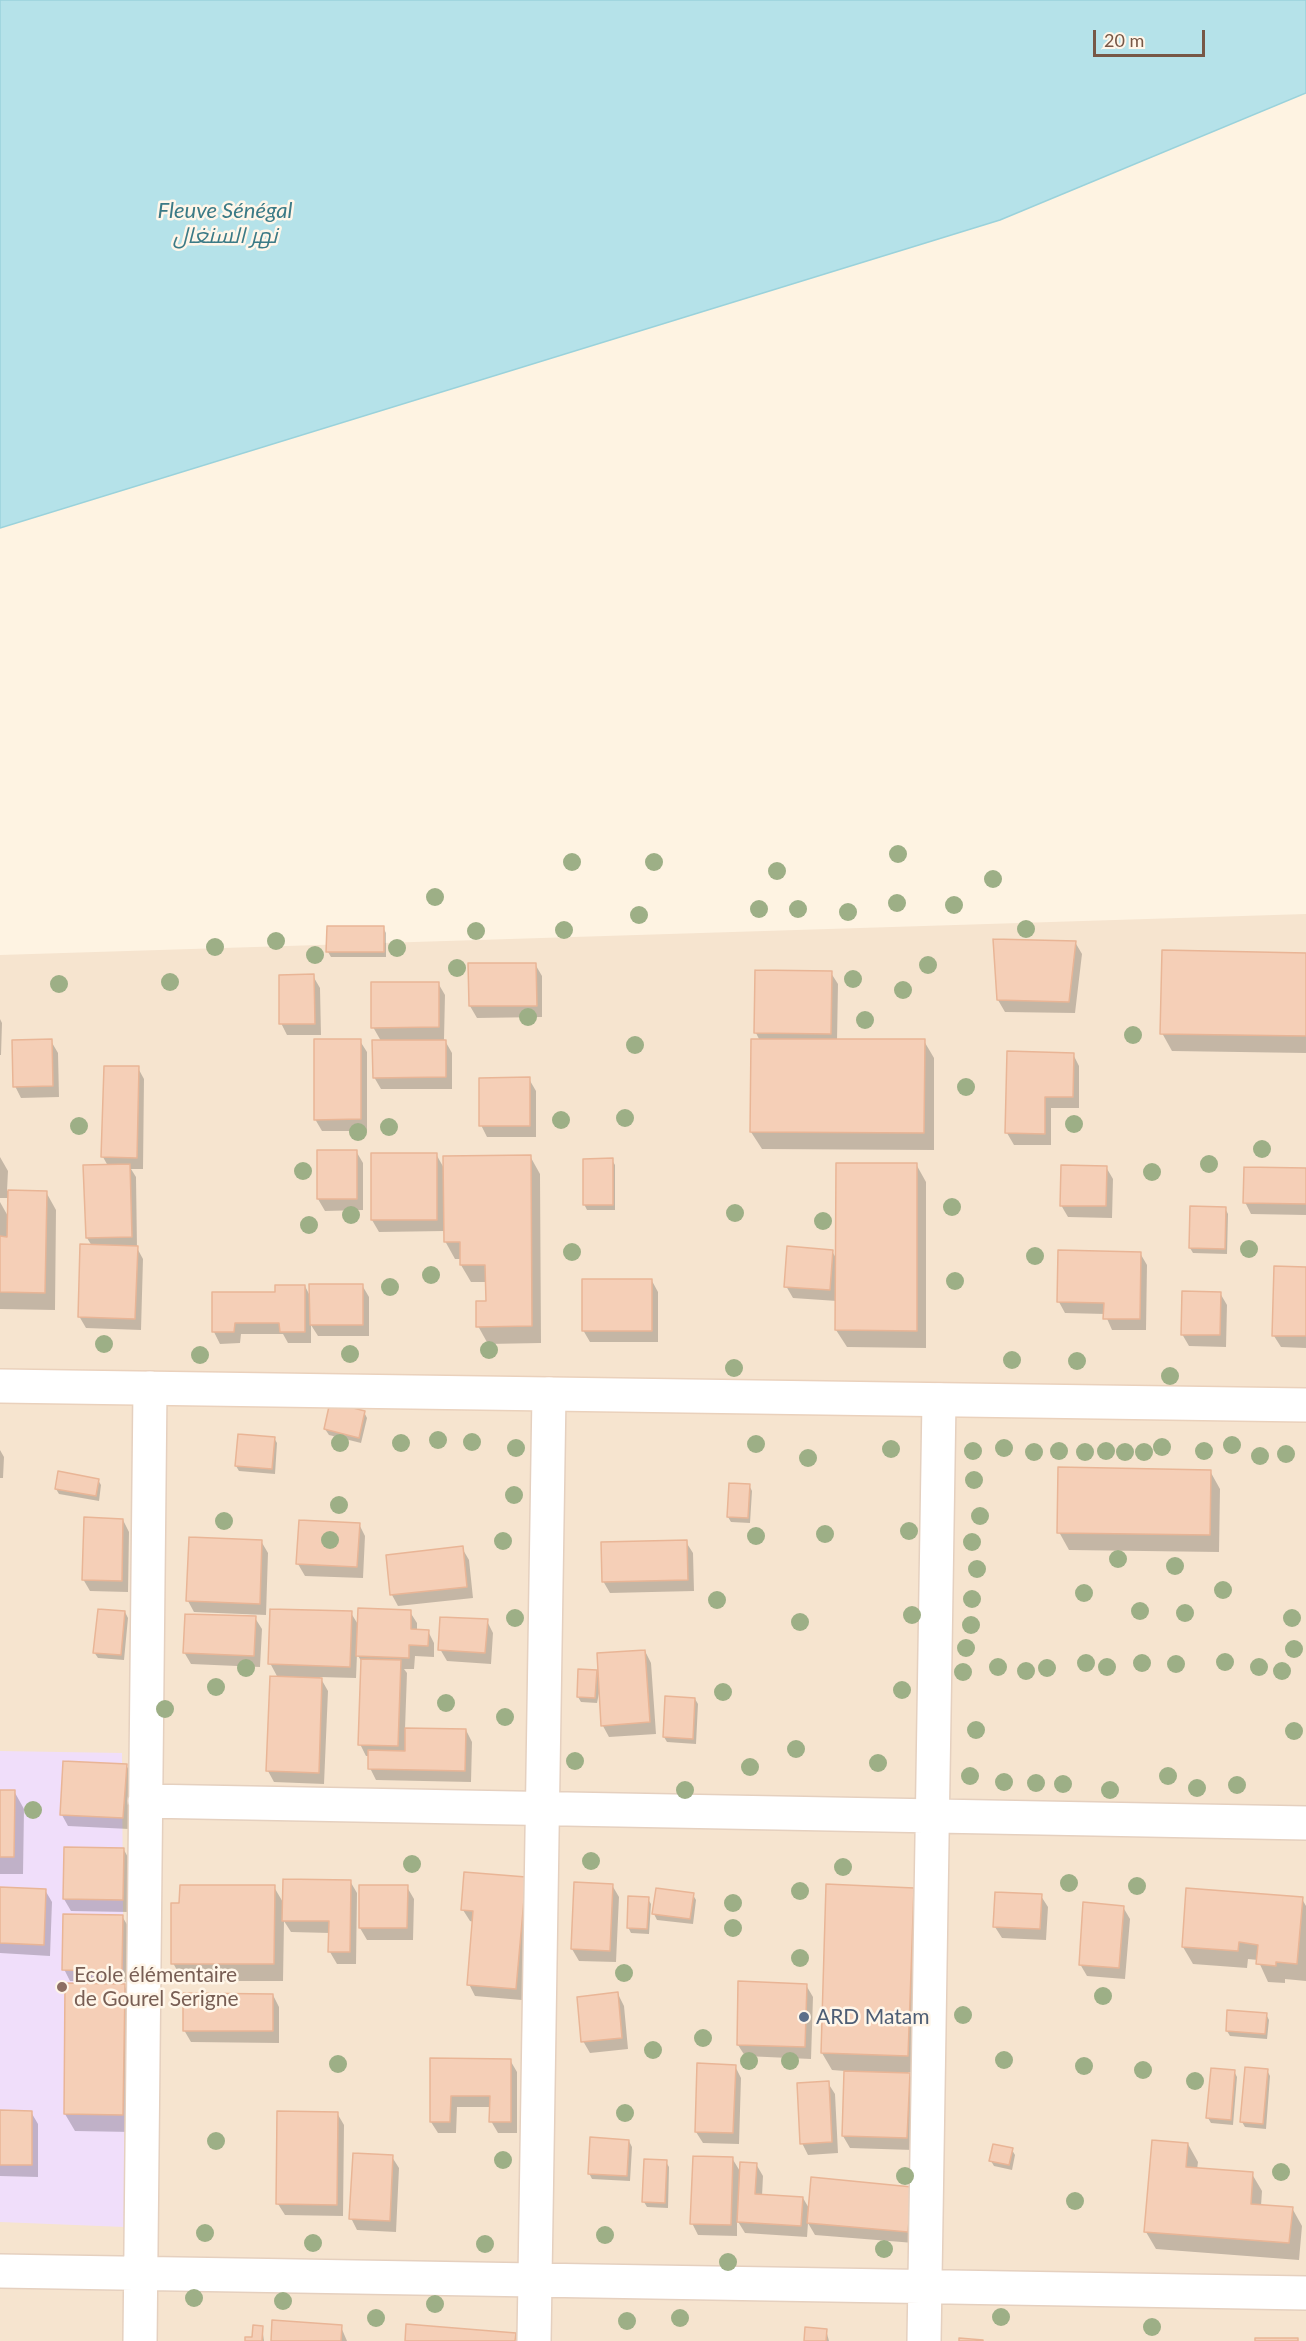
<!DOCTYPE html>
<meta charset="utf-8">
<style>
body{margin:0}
#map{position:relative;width:1306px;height:2341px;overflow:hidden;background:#fef3e2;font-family:Lato,sans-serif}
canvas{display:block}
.scale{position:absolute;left:1093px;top:30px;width:112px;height:27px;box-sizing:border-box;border:3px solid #775746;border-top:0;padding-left:8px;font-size:18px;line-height:21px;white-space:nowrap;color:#775746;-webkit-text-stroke:4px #fff6e9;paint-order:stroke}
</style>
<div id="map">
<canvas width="1306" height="2341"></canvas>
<div class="scale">20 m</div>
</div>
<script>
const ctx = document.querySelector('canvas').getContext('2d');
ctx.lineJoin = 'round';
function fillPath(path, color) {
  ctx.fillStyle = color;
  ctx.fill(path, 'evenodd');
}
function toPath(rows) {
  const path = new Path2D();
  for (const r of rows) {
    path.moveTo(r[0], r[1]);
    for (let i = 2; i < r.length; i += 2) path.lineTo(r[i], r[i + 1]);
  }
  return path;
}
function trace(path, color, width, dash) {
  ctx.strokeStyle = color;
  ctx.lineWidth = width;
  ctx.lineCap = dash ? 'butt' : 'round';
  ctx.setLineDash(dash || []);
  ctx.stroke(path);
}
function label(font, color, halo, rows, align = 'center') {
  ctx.font = font + ' Lato,Cairo,sans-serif';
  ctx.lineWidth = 5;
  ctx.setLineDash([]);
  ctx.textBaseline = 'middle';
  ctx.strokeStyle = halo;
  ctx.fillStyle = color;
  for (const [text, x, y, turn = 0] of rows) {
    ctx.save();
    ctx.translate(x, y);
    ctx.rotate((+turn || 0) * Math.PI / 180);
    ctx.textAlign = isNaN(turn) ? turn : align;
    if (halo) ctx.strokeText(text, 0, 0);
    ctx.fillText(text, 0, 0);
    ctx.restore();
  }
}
fillPath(toPath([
 [1306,914,1306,2341,0,2341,0,955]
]), '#f6e4cf');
fillPath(toPath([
 [0,1751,122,1753,125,2227,0,2222]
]), '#f0defa');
const water = toPath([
 [0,0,1306,0,1306,93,1000,220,0,528,0,0]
]);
fillPath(water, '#b5e2e9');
trace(water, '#9ad2db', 1.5);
fillPath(toPath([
 [383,927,386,933,386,957,331,957,328,952],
 [1075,942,1082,954,1075,1013,1005,1012,998,1000],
 [1306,954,1306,1053,1172,1051,1162,1033],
 [535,964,542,976,542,1017,477,1018,470,1006,470,965],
 [831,973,838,984,837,1041,924,1041,934,1058,934,1150,762,1149,751,1132,760,1041,756,1033],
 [313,976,320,988,321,1035,287,1035,281,1023],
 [438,983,445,995,444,1039,452,1053,452,1089,381,1089,374,1077,381,1041,373,1027],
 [0,1019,2,1023,1,1055,0,1055],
 [51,1041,58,1053,59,1097,21,1098,15,1086],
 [360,1041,367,1052,367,1131,322,1131,315,1119],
 [1073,1054,1079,1066,1079,1108,1051,1108,1051,1145,1014,1145,1007,1133],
 [138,1068,144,1079,143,1169,131,1169,136,1177,137,1248,143,1259,141,1330,86,1328,79,1316,92,1246,87,1238,108,1166,103,1157],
 [529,1079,536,1091,536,1137,487,1137,481,1125],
 [356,1151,363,1163,363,1210,325,1211,318,1199],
 [436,1154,445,1170,530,1156,540,1174,541,1343,488,1344,478,1326,487,1302,487,1282,471,1282,461,1265,461,1259,455,1259,445,1241,445,1231,379,1232,372,1220,372,1155],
 [0,1157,8,1171,7,1191,46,1192,56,1210,55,1310,0,1309,0,1202,9,1218,10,1198,0,1198],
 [612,1160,615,1165,615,1210,587,1210,584,1204],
 [916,1164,926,1182,926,1348,847,1347,836,1330,837,1301,793,1298,786,1286,832,1251,837,1260],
 [1106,1167,1113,1179,1112,1218,1068,1217,1061,1205],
 [1306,1170,1306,1215,1251,1214,1245,1202],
 [1225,1208,1228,1214,1227,1254,1193,1253,1190,1248],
 [1140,1253,1147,1265,1146,1330,1112,1330,1105,1314,1065,1313,1059,1302],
 [1306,1268,1306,1348,1281,1347,1274,1336],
 [652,1281,658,1292,658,1342,590,1342,583,1330],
 [362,1285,369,1297,369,1336,318,1336,311,1325,311,1343,288,1343,283,1334,241,1334,240,1343,220,1344,214,1332,214,1294,276,1294,305,1286,311,1298],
 [1220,1293,1227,1305,1226,1347,1189,1346,1182,1334],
 [364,1412,367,1418,361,1443,329,1435,325,1429],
 [274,1438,277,1443,275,1474,239,1471,236,1466],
 [0,1450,4,1457,3,1478,0,1478],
 [1210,1471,1220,1489,1219,1552,1069,1550,1059,1532],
 [98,1480,101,1485,99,1501,59,1494,56,1489],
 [730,1484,749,1485,752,1491,750,1523,731,1522,728,1517],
 [123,1520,129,1532,128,1592,90,1591,83,1579],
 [300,1521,359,1524,365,1536,363,1578,305,1576,298,1564],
 [261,1541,268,1553,266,1615,194,1612,188,1601],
 [686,1542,693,1553,694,1591,610,1593,603,1581],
 [462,1548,469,1560,473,1598,398,1606,392,1595],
 [125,1612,128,1618,124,1660,98,1658,94,1652],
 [410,1612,417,1623,417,1631,428,1631,434,1643,434,1657,415,1656,414,1669,404,1669,407,1673,405,1729,466,1730,472,1742,471,1782,376,1780,370,1768,370,1756,366,1756,360,1744,363,1664,357,1654,356,1678,320,1677,328,1691,324,1784,274,1782,268,1771,278,1678,270,1663,351,1613,359,1626],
 [255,1618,262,1629,260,1667,191,1664,184,1652],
 [487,1621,493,1633,491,1664,447,1661,440,1649],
 [645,1651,651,1663,656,1734,609,1737,603,1726,600,1688,597,1703,581,1702,578,1697,596,1671,600,1678],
 [695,1699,698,1704,696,1744,667,1742,664,1737],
 [126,1765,133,1777,129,1829,68,1826,62,1815],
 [0,1791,14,1791,24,1809,23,1874,0,1874],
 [124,1850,130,1861,129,1912,71,1911,64,1899],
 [350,1881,357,1893,356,1964,337,1964,330,1952,330,1933,291,1932,284,1921,283,1981,183,1981,173,1963,274,1887,284,1904],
 [612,1885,619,1897,616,1962,579,1961,572,1949],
 [361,1886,407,1887,414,1899,413,1940,367,1940,360,1928],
 [0,1888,45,1890,52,1902,50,1956,0,1953],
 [913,1889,923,1906,917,2073,908,2072,916,2086,913,2150,850,2148,843,2136,845,2071,832,2070,822,2053],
 [532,1890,522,2000,475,1996,469,1984,474,1922,470,1921,463,1910],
 [693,1895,696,1900,693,1924,657,1920,654,1914],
 [1041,1896,1048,1907,1046,1940,1002,1938,995,1927],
 [648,1899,651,1904,649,1934,631,1933,628,1927],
 [1302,1899,1306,1906,1306,1981,1285,1979,1285,1983,1268,1982,1258,1960,1248,1959,1247,1968,1193,1964,1183,1947],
 [1123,1907,1130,1919,1125,1979,1087,1976,1080,1964],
 [122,1916,129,1928,128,1982,70,1981,64,1969],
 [124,1985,134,2003,132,2132,75,2131,65,2114],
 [806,1985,813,1997,811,2059,745,2056,738,2045],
 [618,1994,624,2006,628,2049,590,2053,583,2041],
 [273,1995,279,2007,279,2043,191,2042,184,2030],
 [1266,2014,1269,2020,1267,2039,1230,2036,1227,2031],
 [432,2060,510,2060,517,2072,517,2133,498,2133,491,2121,491,2107,457,2107,456,2133,438,2133,431,2122],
 [735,2066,741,2078,739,2144,703,2143,696,2132],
 [1267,2070,1270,2076,1266,2129,1245,2127,1242,2122],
 [1234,2071,1237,2077,1233,2125,1211,2123,1208,2118],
 [828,2083,835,2094,838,2153,808,2155,802,2143],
 [0,2112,31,2112,38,2124,38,2177,0,2176],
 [337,2113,344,2125,343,2216,285,2215,278,2204],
 [629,2141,632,2147,630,2181,592,2179,589,2173],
 [1188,2144,1198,2162,1197,2170,1252,2174,1262,2191,1261,2206,1292,2208,1302,2226,1299,2260,1156,2249,1146,2232],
 [1012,2150,1015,2155,1012,2170,994,2166,991,2161],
 [392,2157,399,2168,396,2232,357,2230,351,2218],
 [732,2158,741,2173,756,2164,763,2176,762,2196,803,2198,810,2210,911,2188,914,2243,815,2235,808,2223,807,2237,745,2233,737,2220,737,2236,698,2235,692,2223],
 [666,2162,669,2167,668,2208,647,2207,644,2202],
 [262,2327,264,2341,246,2341,254,2338],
 [341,2327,347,2341,272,2341],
 [826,2330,829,2341,805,2341]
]), '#0003');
const building = toPath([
 [327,926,384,926,384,952,326,952,327,926],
 [993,939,1076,941,1069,1002,997,1000,993,939],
 [1162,950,1306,953,1306,1036,1160,1034,1162,950],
 [468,963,536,963,537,1006,469,1006,468,963],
 [755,970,832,971,831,1034,754,1033,755,970],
 [314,974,315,1024,279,1024,279,975,314,974],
 [371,982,439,982,439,1027,371,1028,371,982],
 [52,1039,53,1086,13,1087,12,1040,52,1039],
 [314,1039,361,1039,361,1119,314,1120,314,1039],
 [751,1039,925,1039,924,1133,750,1132,751,1039],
 [372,1040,446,1040,446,1077,373,1078,372,1040],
 [1007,1051,1074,1053,1073,1097,1045,1097,1045,1134,1005,1133,1007,1051],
 [104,1066,139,1066,137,1158,101,1157,104,1066],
 [530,1077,530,1126,479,1126,479,1078,530,1077],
 [317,1150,357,1150,357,1199,317,1199,317,1150],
 [371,1153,437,1153,437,1220,371,1220,371,1153],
 [531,1155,532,1326,476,1327,476,1301,486,1301,485,1265,460,1265,460,1242,444,1242,443,1156,531,1155],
 [613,1158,613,1205,583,1205,583,1159,613,1158],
 [836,1163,917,1163,917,1331,835,1330,836,1163],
 [130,1164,132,1237,86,1238,83,1165,130,1164],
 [1061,1165,1107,1166,1106,1206,1060,1206,1061,1165],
 [1244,1167,1306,1168,1306,1204,1243,1203,1244,1167],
 [8,1190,47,1191,45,1293,0,1292,0,1236,7,1237,8,1190],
 [1190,1206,1226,1207,1225,1249,1189,1248,1190,1206],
 [80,1244,138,1246,135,1319,78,1317,80,1244],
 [787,1246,833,1250,830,1290,784,1287,787,1246],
 [1058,1250,1141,1252,1140,1319,1103,1319,1104,1303,1057,1302,1058,1250],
 [1274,1266,1306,1267,1306,1336,1272,1336,1274,1266],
 [582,1279,652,1279,652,1331,582,1331,582,1279],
 [309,1284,363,1284,363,1325,310,1325,309,1284],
 [275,1285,305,1285,305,1332,280,1332,279,1323,235,1323,234,1332,212,1332,212,1292,275,1292,275,1285],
 [1182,1291,1221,1292,1220,1335,1181,1335,1182,1291],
 [330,1402,365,1411,359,1438,324,1429,330,1402],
 [238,1434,275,1437,272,1469,235,1466,238,1434],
 [1058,1467,1211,1470,1210,1535,1057,1533,1058,1467],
 [58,1471,99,1479,96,1496,55,1489,58,1471],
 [729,1483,750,1484,748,1518,727,1517,729,1483],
 [84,1517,123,1519,122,1581,82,1580,84,1517],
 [299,1520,360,1523,357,1567,296,1564,299,1520],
 [189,1537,262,1540,260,1604,186,1601,189,1537],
 [687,1540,688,1580,602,1582,601,1542,687,1540],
 [463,1546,467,1587,390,1595,386,1555,463,1546],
 [358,1608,411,1610,411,1629,429,1630,428,1646,409,1645,409,1658,356,1656,358,1608],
 [98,1609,125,1611,121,1655,93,1653,98,1609],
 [270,1609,352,1611,350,1667,268,1664,270,1609],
 [185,1614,256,1616,254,1656,183,1653,185,1614],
 [440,1617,488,1619,485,1653,438,1650,440,1617],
 [645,1650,650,1722,601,1726,597,1653,645,1650],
 [361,1659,401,1660,398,1746,358,1745,361,1659],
 [578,1669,597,1670,595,1698,577,1697,578,1669],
 [270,1676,322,1678,319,1773,266,1771,270,1676],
 [665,1696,695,1698,693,1739,663,1737,665,1696],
 [405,1728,466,1729,465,1771,368,1769,368,1750,405,1751,405,1728],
 [63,1761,127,1764,123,1818,60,1815,63,1761],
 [0,1790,15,1790,14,1857,0,1857,0,1790],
 [64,1847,124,1848,123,1900,63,1899,64,1847],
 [464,1872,526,1877,516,1989,467,1985,473,1911,461,1910,464,1872],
 [283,1879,351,1880,350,1952,328,1952,329,1921,282,1921,283,1879],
 [574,1882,613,1884,610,1951,571,1949,574,1882],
 [826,1884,914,1888,908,2056,821,2053,826,1884],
 [180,1885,275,1885,274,1964,171,1964,171,1903,179,1903,180,1885],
 [359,1885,408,1885,407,1928,359,1928,359,1885],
 [0,1887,46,1889,44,1945,0,1943,0,1887],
 [656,1888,694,1893,690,1919,652,1914,656,1888],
 [1186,1888,1303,1897,1297,1964,1276,1962,1276,1966,1256,1964,1258,1945,1239,1942,1238,1951,1182,1947,1186,1888],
 [995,1892,1042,1894,1040,1929,993,1927,995,1892],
 [628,1896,649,1897,647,1929,627,1928,628,1896],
 [1083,1902,1124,1906,1119,1968,1079,1965,1083,1902],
 [63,1914,123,1915,122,1971,62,1970,63,1914],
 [738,1981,807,1984,805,2047,737,2045,738,1981],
 [65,1983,125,1984,123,2115,64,2114,65,1983],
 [618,1992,622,2038,581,2042,577,1997,618,1992],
 [183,1993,273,1994,273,2031,183,2031,183,1993],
 [1227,2010,1267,2013,1265,2034,1226,2031,1227,2010],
 [430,2058,511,2059,511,2122,489,2122,490,2096,451,2096,450,2122,430,2122,430,2058],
 [697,2063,736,2065,733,2133,695,2132,697,2063],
 [1245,2067,1268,2069,1263,2124,1240,2122,1245,2067],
 [1211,2068,1235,2070,1231,2120,1206,2118,1211,2068],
 [844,2071,910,2073,907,2138,842,2136,844,2071],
 [829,2081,832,2142,800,2144,797,2083,829,2081],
 [0,2110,32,2111,32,2165,0,2165,0,2110],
 [277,2111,338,2112,337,2205,276,2204,277,2111],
 [590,2137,629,2140,627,2176,588,2174,590,2137],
 [1152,2140,1188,2143,1186,2167,1253,2172,1251,2204,1293,2207,1289,2243,1144,2232,1152,2140],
 [993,2144,1013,2148,1009,2165,989,2161,993,2144],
 [353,2153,393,2155,390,2221,349,2219,353,2153],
 [693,2156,733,2157,731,2225,690,2224,693,2156],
 [644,2159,667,2160,665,2203,642,2202,644,2159],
 [740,2162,757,2163,755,2194,803,2197,801,2226,737,2222,740,2162],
 [811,2177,912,2187,908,2232,807,2223,811,2177],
 [272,2320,342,2325,341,2341,271,2341,272,2320],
 [406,2324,516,2333,515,2341,405,2341,406,2324],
 [253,2325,263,2326,262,2341,245,2341,245,2337,252,2337,253,2325],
 [805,2327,827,2329,826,2341,804,2341,805,2327],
 [959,2338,983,2340,983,2341,959,2341,959,2338],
 [1255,2338,1298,2338,1298,2341,1255,2341,1255,2338]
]);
fillPath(building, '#f5cfb7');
trace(building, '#e9b596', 1.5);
const minor = toPath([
 [145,1801,1306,1823],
 [0,2271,1306,2293],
 [140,2341,150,1388],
 [534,2341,549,1394],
 [924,2341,939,1400]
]);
const secondary = toPath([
 [0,1386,1306,1405]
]);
trace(minor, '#e5d0bf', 36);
trace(secondary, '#ead1bc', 36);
trace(minor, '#fff', 33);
trace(secondary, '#fff', 33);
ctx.fillStyle = '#9daf86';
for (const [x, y] of [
 [898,854],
 [572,862],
 [654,862],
 [777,871],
 [993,879],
 [435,897],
 [897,903],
 [954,905],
 [759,909],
 [798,909],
 [848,912],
 [639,915],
 [1026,929],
 [564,930],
 [476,931],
 [276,941],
 [215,947],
 [397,948],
 [315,955],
 [928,965],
 [457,968],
 [853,979],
 [170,982],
 [59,984],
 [903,990],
 [528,1017],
 [865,1020],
 [1133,1035],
 [635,1045],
 [966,1087],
 [625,1118],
 [561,1120],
 [1074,1124],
 [79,1126],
 [389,1127],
 [358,1132],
 [1262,1149],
 [1209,1164],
 [303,1171],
 [1152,1172],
 [952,1207],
 [735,1213],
 [351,1215],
 [823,1221],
 [309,1225],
 [1249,1249],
 [572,1252],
 [1035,1256],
 [431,1275],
 [955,1281],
 [390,1287],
 [104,1344],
 [489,1350],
 [350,1354],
 [200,1355],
 [1012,1360],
 [1077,1361],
 [734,1368],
 [1170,1376],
 [438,1440],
 [472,1442],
 [340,1443],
 [401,1443],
 [756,1444],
 [1232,1445],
 [1162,1447],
 [516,1448],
 [1004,1448],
 [891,1449],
 [973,1451],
 [1059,1451],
 [1106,1451],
 [1204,1451],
 [1034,1452],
 [1085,1452],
 [1125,1452],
 [1144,1452],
 [1286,1454],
 [1260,1456],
 [808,1458],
 [974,1480],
 [514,1495],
 [339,1505],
 [980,1516],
 [224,1521],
 [909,1531],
 [825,1534],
 [756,1536],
 [330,1540],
 [503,1541],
 [972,1542],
 [1118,1559],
 [1175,1566],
 [977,1569],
 [1223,1590],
 [1084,1593],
 [972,1599],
 [717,1600],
 [1140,1611],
 [1185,1613],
 [912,1615],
 [515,1618],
 [1292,1618],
 [800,1622],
 [971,1625],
 [966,1648],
 [1294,1649],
 [1225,1662],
 [1086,1663],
 [1142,1663],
 [1176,1664],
 [998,1667],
 [1107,1667],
 [1259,1667],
 [246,1668],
 [1047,1668],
 [1026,1671],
 [1282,1671],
 [963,1672],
 [216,1687],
 [902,1690],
 [723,1692],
 [446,1703],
 [165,1709],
 [505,1717],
 [976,1730],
 [1294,1731],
 [796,1749],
 [575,1761],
 [878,1763],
 [750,1767],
 [970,1776],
 [1168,1776],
 [1004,1782],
 [1036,1783],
 [1063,1784],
 [1237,1785],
 [1197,1788],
 [685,1790],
 [1110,1790],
 [33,1810],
 [591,1861],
 [412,1864],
 [843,1867],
 [1069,1883],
 [1137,1886],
 [800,1891],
 [733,1903],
 [733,1928],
 [800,1958],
 [624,1973],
 [1103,1996],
 [963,2015],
 [703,2038],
 [653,2050],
 [1004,2060],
 [749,2061],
 [790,2061],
 [338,2064],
 [1084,2066],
 [1143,2070],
 [1195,2081],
 [625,2113],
 [216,2141],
 [503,2160],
 [1281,2172],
 [905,2176],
 [1075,2201],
 [205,2233],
 [605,2235],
 [313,2243],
 [485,2244],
 [884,2249],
 [728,2262],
 [194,2298],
 [283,2301],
 [435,2304],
 [1001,2317],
 [376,2318],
 [680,2318],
 [627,2321],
 [1152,2327]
]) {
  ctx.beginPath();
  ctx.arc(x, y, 9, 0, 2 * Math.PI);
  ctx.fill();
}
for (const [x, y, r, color] of [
 [62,1987,6,"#8d6e63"],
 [804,2017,6,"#5c6f8a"]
]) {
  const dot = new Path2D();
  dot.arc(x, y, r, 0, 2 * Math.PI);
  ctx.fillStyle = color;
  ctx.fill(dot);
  trace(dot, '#fff6e9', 2);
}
label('21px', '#785e54', '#fff6e9', [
 ["Ecole élémentaire",74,1975],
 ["de Gourel Serigne",74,1999]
], 'left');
label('21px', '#4e5e75', '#fff6e9', [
 ["ARD Matam",816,2017]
], 'left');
label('italic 22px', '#3b7a86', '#fff6e9', [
 ["Fleuve Sénégal",225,211],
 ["نهر السنغال",225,236]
]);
</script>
